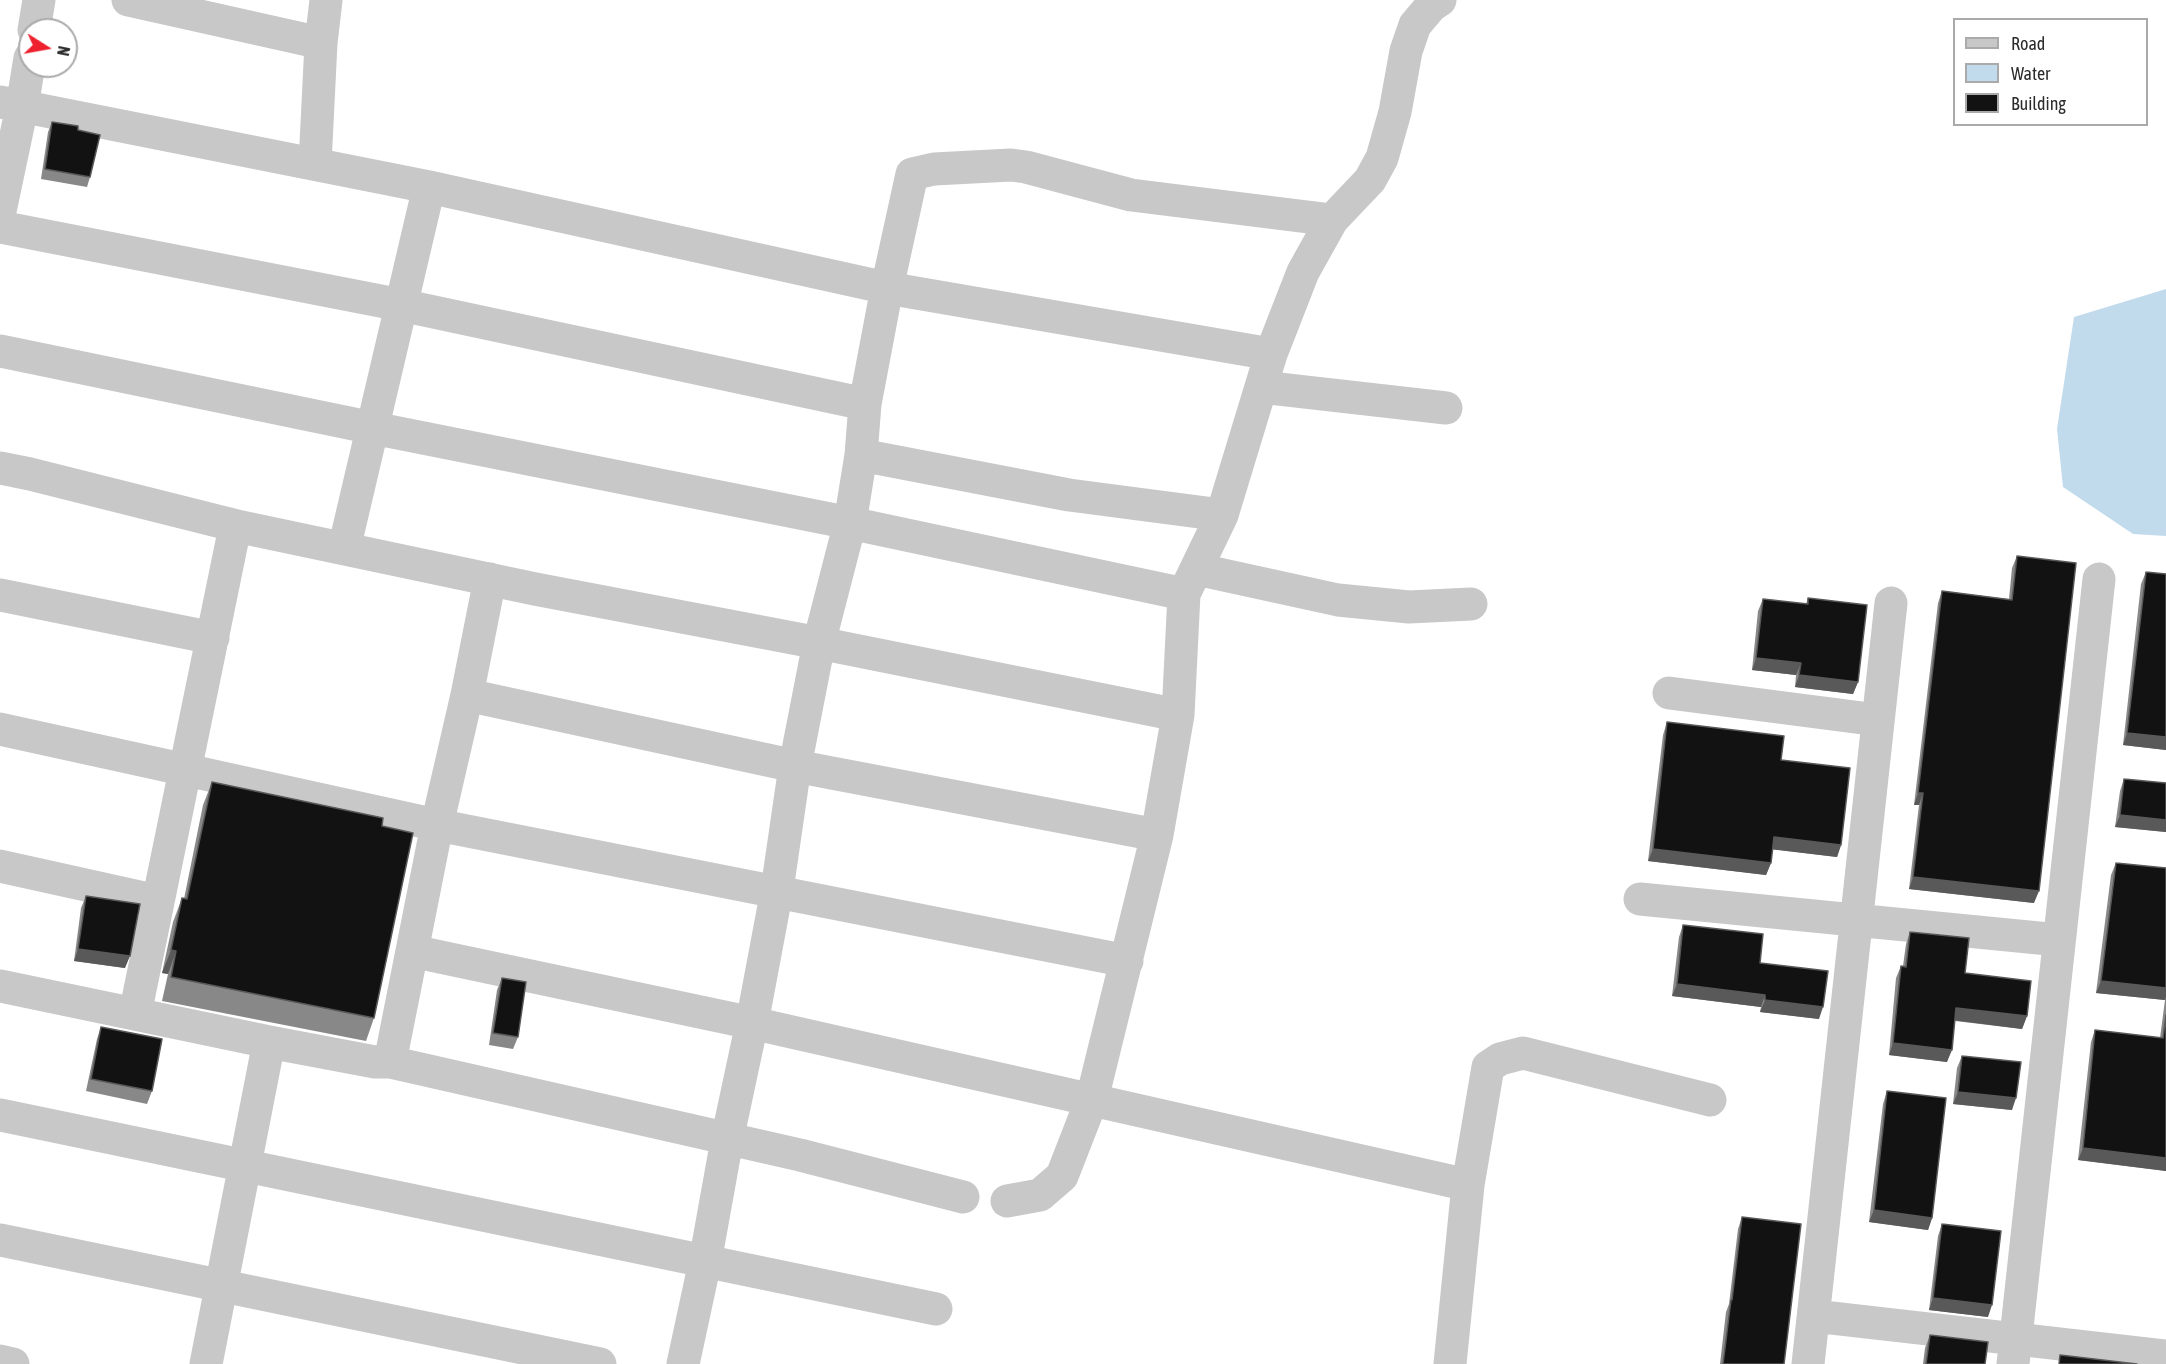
<!DOCTYPE html>
<style>
body{margin:0}
#map{position:relative;width:2166px;height:1364px;overflow:hidden;background:#fff;font-family:"Asap Condensed",sans-serif}
canvas{display:block}
.legend{position:absolute;left:1953px;top:18px;width:195px;height:108px;box-sizing:border-box;background:#fff;border:2px solid #aaa;margin:0;padding:8px 10px;list-style:none;font-size:18px;color:#2b2b2b}
.legend li{display:flex;align-items:center;gap:12px;height:30px}
.legend b{width:30px;border:2px solid #aaa}
.north{position:absolute;left:18px;top:18px;width:60px;height:60px;box-sizing:border-box;background:#fff;border:2px solid #aaa;border-radius:50%;rotate:101deg;font-size:16px;font-weight:700;line-height:24px;text-align:center;color:#2b2b2b}
.north::after{content:'';display:block;margin:auto;width:21px;height:27px;background:#ee222e;clip-path:polygon(50% 0,100% 100%,50% 72%,0 100%)}
</style>
<div id="map">
<canvas width="2166" height="1364"></canvas>
<ul class="legend">
<li><b style="height:8px;background:#c8c8c8"></b>Road</li>
<li><b style="height:16px;background:#c2dbec"></b>Water</li>
<li><b style="height:16px;background:#121212"></b>Building</li>
</ul>
<div class="north">N</div>
</div>
<script>
const ctx = document.querySelector('canvas').getContext('2d');
ctx.lineJoin = 'round';
function fillPath(path, color) {
  ctx.fillStyle = color;
  ctx.fill(path, 'evenodd');
}
function toPath(rows) {
  const path = new Path2D();
  for (const r of rows) {
    path.moveTo(r[0], r[1]);
    for (let i = 2; i < r.length; i += 2) path.lineTo(r[i], r[i + 1]);
  }
  return path;
}
function trace(path, color, width, dash) {
  ctx.strokeStyle = color;
  ctx.lineWidth = width;
  ctx.lineCap = dash ? 'butt' : 'round';
  ctx.setLineDash(dash || []);
  ctx.stroke(path);
}
fillPath(toPath([
 [2166,289,2166,536,2133,534,2063,487,2057,429,2074,317]
]), '#c2dbec');
trace(toPath([
 [128,0,321,43],
 [34,30,39,0],
 [0,102,429,187,887,288,1271,354],
 [315,164,321,43,326,0],
 [0,211,22,107,30,58],
 [0,227,401,305,865,404],
 [0,351,373,428,850,523,1184,594],
 [1261,387,1446,408],
 [861,455,1069,495,1222,515],
 [0,468,30,474,241,527,535,589,819,643,1178,715],
 [344,549,429,187],
 [1196,569,1338,600,1409,607,1471,604],
 [0,595,213,638],
 [1669,693,1878,720],
 [467,695,795,766,1157,835],
 [0,729,437,825,1127,961],
 [0,866,158,901],
 [1640,899,2059,940],
 [412,951,752,1023,1468,1185],
 [0,986,269,1042,375,1062,390,1062,800,1155,963,1197],
 [135,1014,234,532,241,527],
 [390,1062,437,825,467,695,490,579],
 [0,1115,936,1309],
 [1007,1201,1040,1195,1062,1176,1092,1099,1157,835,1178,715,1184,594,1222,515,1271,354,1303,272,1332,220,1370,180,1382,158,1395,112,1406,51,1415,25,1431,6,1440,0],
 [0,1240,600,1364],
 [1814,1316,2166,1356],
 [0,1361,13,1364],
 [206,1364,269,1042],
 [683,1364,705,1262,727,1140,752,1023,777,890,795,766,819,643,850,523,861,455,865,404,887,288,912,174,934,169,1011,165,1026,167,1131,195,1332,220],
 [1450,1364,1468,1185,1488,1067,1500,1059,1523,1053,1710,1100],
 [1808,1364,1891,603],
 [2013,1364,2099,579]
]), '#c8c8c8', 33);
fillPath(toPath([
 [52,122,90,177,87,187,41,179,48,132],
 [2017,556,2034,903,1909,889,1919,805,1914,805,1938,603,1942,591,2009,599,2012,568],
 [2146,572,2166,574,2166,750,2123,745,2141,584],
 [1808,598,1858,682,1853,694,1795,687,1796,675,1752,670,1758,611,1763,599,1806,604],
 [1667,722,1781,760,1841,845,1837,857,1772,849,1771,863,1766,875,1648,861,1663,735],
 [2124,779,2166,783,2166,832,2115,827,2120,791],
 [212,782,382,826,374,1018,366,1041,162,1001,168,974,162,973,173,922,182,898,184,899,203,805],
 [2116,863,2166,868,2166,1171,2078,1160,2091,1042,2095,1030,2160,1038,2165,1000,2096,993,2111,875],
 [86,896,125,968,74,961,81,908],
 [1683,925,1760,963,1819,1019,1760,1012,1761,1007,1672,996,1679,937],
 [1910,932,1965,973,2027,1016,2022,1029,1955,1021,1947,1062,1889,1055,1896,978,1901,966,1903,966,1906,944],
 [502,978,518,1037,513,1049,489,1045,497,990],
 [101,1027,152,1091,147,1104,86,1091,97,1039],
 [1962,1056,2012,1110,1953,1104,1957,1068],
 [1887,1091,1932,1218,1928,1230,1869,1222,1883,1104],
 [1742,1217,1784,1364,1720,1364,1726,1312,1729,1304,1738,1229],
 [1942,1224,1988,1317,1929,1310,1938,1236],
 [1930,1335,1985,1364,1923,1364,1925,1348]
]), '#888');
fillPath(toPath([
 [1756,658,1801,663,1796,675,1752,670],
 [1799,675,1858,682,1853,694,1795,687],
 [2127,733,2166,737,2166,750,2123,745],
 [1918,793,1923,793,1919,805,1914,805],
 [2120,815,2166,820,2166,832,2115,827],
 [1774,837,1841,845,1837,857,1769,849],
 [1653,849,1771,863,1766,875,1648,861],
 [1913,877,2039,891,2034,903,1909,889],
 [78,949,130,956,125,968,74,961],
 [171,950,176,951,168,974,162,973],
 [2101,981,2166,988,2166,997,2165,1000,2096,993],
 [1677,984,1765,995,1761,1007,1672,996],
 [1765,1000,1823,1007,1819,1019,1760,1012],
 [1956,1008,2027,1016,2022,1029,1952,1020],
 [1893,1043,1952,1050,1947,1062,1889,1055],
 [1958,1092,2016,1098,2012,1110,1953,1104],
 [2083,1148,2166,1158,2166,1171,2078,1160],
 [1874,1210,1932,1218,1928,1230,1869,1222],
 [1933,1298,1992,1305,1988,1317,1929,1310]
]), '#595959');
const building = toPath([
 [52,122,78,126,78,130,100,135,90,177,45,169,52,122],
 [2017,556,2076,563,2039,891,1913,877,1923,793,1918,793,1942,591,2012,600,2017,556],
 [2146,572,2166,574,2166,737,2127,733,2146,572],
 [1808,598,1867,605,1858,682,1799,675,1801,663,1756,658,1763,599,1808,604,1808,598],
 [1667,722,1784,736,1781,760,1850,768,1841,845,1774,837,1771,863,1653,849,1667,722],
 [2124,779,2166,783,2166,820,2120,815,2124,779],
 [212,782,383,818,382,826,413,833,374,1018,171,977,176,951,171,950,182,898,187,899,212,782],
 [2116,863,2166,868,2166,988,2101,981,2116,863],
 [86,896,140,904,130,956,78,949,86,896],
 [1683,925,1763,934,1760,963,1828,971,1823,1007,1765,1000,1765,995,1677,984,1683,925],
 [1910,932,1969,938,1965,973,2031,981,2027,1016,1956,1008,1952,1050,1893,1043,1901,966,1906,967,1910,932],
 [502,978,526,982,518,1037,493,1033,502,978],
 [2166,1015,2166,1158,2083,1148,2095,1030,2163,1038,2166,1015],
 [101,1027,162,1039,152,1091,91,1079,101,1027],
 [1962,1056,2021,1062,2016,1098,1958,1092,1962,1056],
 [1887,1091,1946,1098,1932,1218,1874,1210,1887,1091],
 [1742,1217,1801,1224,1784,1364,1723,1364,1731,1300,1732,1300,1742,1217],
 [1942,1224,2001,1231,1992,1305,1933,1298,1942,1224],
 [1930,1335,1988,1342,1985,1364,1926,1364,1930,1335],
 [2060,1355,2137,1364,2059,1364,2060,1355]
]);
fillPath(building, '#121212');
trace(building, '#595959', 1.5);
</script>
